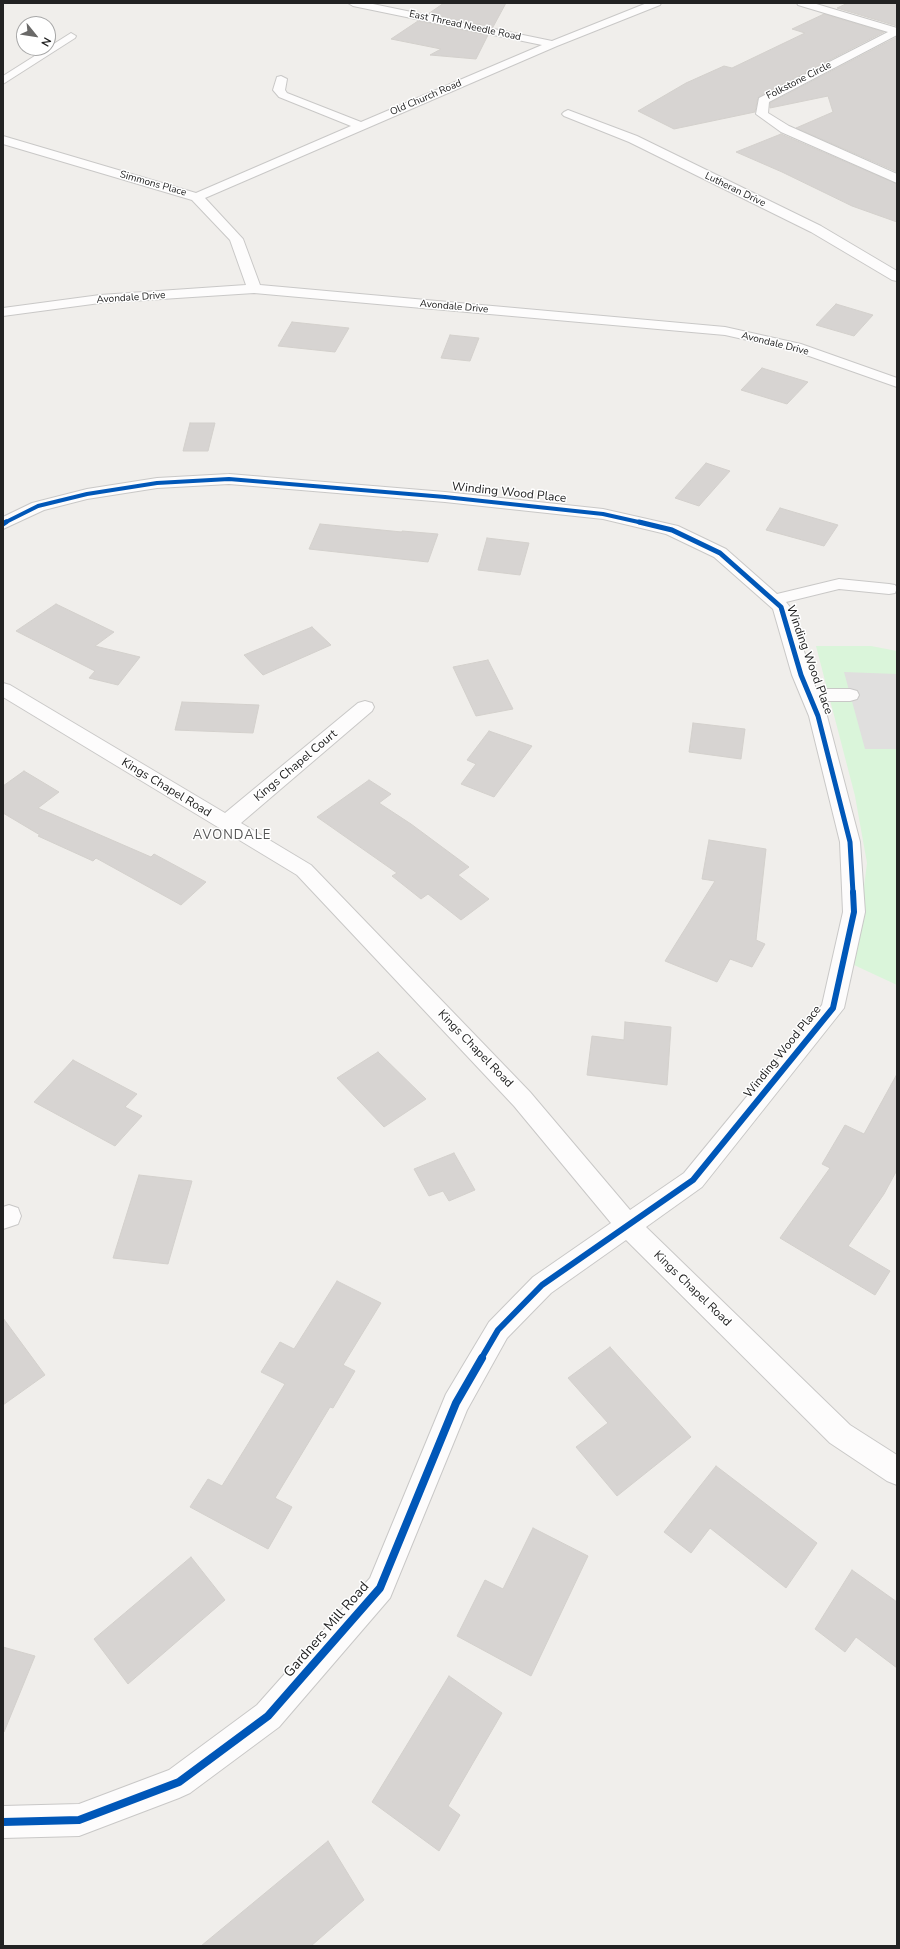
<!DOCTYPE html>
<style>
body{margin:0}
#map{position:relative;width:900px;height:1949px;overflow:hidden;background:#f0eeeb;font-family:"Nunito Sans",sans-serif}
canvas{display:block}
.frame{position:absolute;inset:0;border:4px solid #222;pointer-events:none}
.north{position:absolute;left:16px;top:16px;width:40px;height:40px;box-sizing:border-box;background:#fff;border:1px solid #a7a7a7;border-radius:50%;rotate:120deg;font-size:11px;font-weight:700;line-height:16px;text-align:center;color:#222}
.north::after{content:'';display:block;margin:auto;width:14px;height:18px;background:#6a6968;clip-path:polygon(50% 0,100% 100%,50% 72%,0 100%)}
</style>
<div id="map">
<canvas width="900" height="1949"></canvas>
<div class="frame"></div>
<div class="north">N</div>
</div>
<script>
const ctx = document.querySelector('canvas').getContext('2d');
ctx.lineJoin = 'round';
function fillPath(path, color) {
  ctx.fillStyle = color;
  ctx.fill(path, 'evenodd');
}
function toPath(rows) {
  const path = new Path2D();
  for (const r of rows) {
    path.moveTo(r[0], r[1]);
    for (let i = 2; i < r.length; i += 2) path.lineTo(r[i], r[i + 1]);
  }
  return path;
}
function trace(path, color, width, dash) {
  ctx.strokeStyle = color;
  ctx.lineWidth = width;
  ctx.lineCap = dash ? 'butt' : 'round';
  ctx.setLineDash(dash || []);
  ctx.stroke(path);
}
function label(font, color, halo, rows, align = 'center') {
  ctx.font = font + ' "Nunito Sans",sans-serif';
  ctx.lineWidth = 3;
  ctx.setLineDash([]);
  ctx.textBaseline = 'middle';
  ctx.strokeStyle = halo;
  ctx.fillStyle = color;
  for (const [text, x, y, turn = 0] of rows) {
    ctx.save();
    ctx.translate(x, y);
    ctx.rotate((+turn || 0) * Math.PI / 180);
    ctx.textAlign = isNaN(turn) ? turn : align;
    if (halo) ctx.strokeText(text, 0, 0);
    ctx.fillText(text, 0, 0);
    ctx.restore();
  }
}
fillPath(toPath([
 [816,646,871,646,897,651,897,985,854,965,867,863,855,796]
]), '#daf5da');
fillPath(toPath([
 [844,672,897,674,897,749,865,749]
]), '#e0dfde');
const building = toPath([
 [444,3,506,3,493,27,428,14,444,3],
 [848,3,897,3,897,26,837,8,848,3],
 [824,14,884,32,758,97,755,112,674,129,638,111,686,83,724,66,732,68,805,33,792,29,824,14],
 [418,21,488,35,476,59,430,55,441,49,391,39,418,21],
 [897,37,897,172,796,128,833,112,828,96,770,108,770,103,897,37],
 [781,134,897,184,897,222,852,206,782,172,736,152,781,134],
 [836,304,873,315,854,336,816,325,836,304],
 [292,322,349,328,335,352,278,346,292,322],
 [450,335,479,338,470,361,441,358,450,335],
 [762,368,808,382,787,404,741,390,762,368],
 [190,423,215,423,208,451,183,451,190,423],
 [706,463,730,471,699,506,675,498,706,463],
 [780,508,838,525,824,546,766,530,780,508],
 [320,524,402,532,402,531,438,534,428,562,309,549,320,524],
 [487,538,529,543,520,575,478,570,487,538],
 [56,604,114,632,95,646,140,657,118,685,89,678,95,671,16,631,56,604],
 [312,627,331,645,263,675,244,655,312,627],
 [488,660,513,709,476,716,453,667,488,660],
 [182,702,259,705,253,733,175,730,182,702],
 [693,723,745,729,741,759,689,752,693,723],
 [489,731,532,746,494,797,461,784,476,764,467,760,489,731],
 [24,771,59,792,38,808,151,857,154,854,206,882,181,905,96,858,93,861,38,836,40,835,3,813,3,786,24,771],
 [369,780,391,794,379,803,411,824,469,867,458,875,489,899,461,920,428,894,421,899,392,876,397,873,317,817,369,780],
 [709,840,766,849,756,940,765,944,752,967,730,959,717,982,665,961,715,881,702,879,709,840],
 [625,1022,671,1027,667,1085,587,1075,592,1036,624,1040,625,1022],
 [378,1052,426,1099,384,1127,337,1078,378,1052],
 [73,1060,137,1094,125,1107,142,1116,115,1146,34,1102,73,1060],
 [897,1074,897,1170,884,1194,848,1246,890,1271,875,1295,780,1238,830,1168,822,1164,845,1125,864,1134,897,1074],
 [454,1153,475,1190,449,1201,443,1191,429,1196,414,1169,454,1153],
 [139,1175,192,1181,168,1264,113,1258,139,1175],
 [337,1281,381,1303,343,1365,355,1371,333,1408,330,1407,275,1498,292,1507,268,1549,190,1507,208,1479,222,1486,285,1384,261,1372,280,1342,294,1349,337,1281],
 [3,1318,45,1375,3,1405,3,1318],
 [610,1347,691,1437,617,1496,576,1447,608,1423,568,1378,610,1347],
 [716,1466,817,1543,786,1588,710,1528,691,1553,664,1532,716,1466],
 [533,1528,588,1556,531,1676,457,1636,485,1580,503,1589,533,1528],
 [191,1557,225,1600,128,1684,94,1639,191,1557],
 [852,1570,897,1602,897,1668,856,1637,845,1652,815,1629,852,1570],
 [3,1647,35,1656,4,1732,3,1732,3,1647],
 [449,1676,502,1713,448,1806,460,1815,439,1851,372,1802,449,1676],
 [328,1841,364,1900,311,1946,201,1946,328,1841]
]);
fillPath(building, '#d7d4d2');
trace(building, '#d3d0cc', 1);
const minor = toPath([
 [348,3,368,3,552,41,647,3,661,3,660,5,557,46,205,198,243,239,260,285,725,327,801,344,897,378,897,387,792,350,725,335,254,293,100,303,3,316,3,308,100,295,246,285,230,240,192,200,3,144,3,136,196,193,351,126,279,97,273,90,277,77,281,76,287,79,285,90,287,93,361,122,542,45,353,6,348,3],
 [797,3,813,3,897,28,897,35,769,102,768,113,789,126,897,174,897,183,781,132,756,114,759,98,888,32,798,5,797,3],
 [71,33,76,36,75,38,3,84,3,76,71,33],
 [568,110,637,136,821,226,897,271,897,281,892,280,811,232,629,142,564,116,562,114,564,112,568,110],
 [229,474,445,492,603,509,678,526,726,549,777,594,839,579,889,584,895,585,897,588,895,593,889,594,839,589,786,602,790,607,816,689,850,689,857,691,859,695,857,699,850,701,821,701,827,716,860,842,865,912,844,1008,702,1187,646,1227,850,1425,897,1455,897,1485,887,1481,830,1443,626,1240,551,1293,507,1338,467,1410,390,1598,279,1727,190,1793,179,1798,79,1836,3,1838,3,1806,79,1804,169,1770,257,1705,370,1578,446,1394,489,1322,533,1277,611,1223,514,1106,297,875,3,697,3,683,10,685,225,813,358,703,365,701,372,703,374,707,372,711,241,823,311,865,530,1092,630,1210,684,1173,822,1005,843,912,840,842,809,716,792,675,773,609,714,557,666,534,603,519,445,502,229,484,157,488,87,499,44,510,3,529,3,517,32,503,87,489,157,478,229,474],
 [9,1205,18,1208,21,1216,18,1224,3,1229,3,1207,9,1205]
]);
trace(minor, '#c9c8c7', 2);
fillPath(minor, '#fdfcfc');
trace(toPath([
 [4,523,38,506,87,494,157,483,229,479,445,497,603,514,643,523]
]), '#0057b8', 4);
trace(toPath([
 [639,522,672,530,720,553,781,607,801,675,818,716,850,842,853,893],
 [3,524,6,522]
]), '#0057b8', 5);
trace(toPath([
 [481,1359,498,1330,542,1285,693,1180,833,1008,854,912,853,892]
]), '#0057b8', 6);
trace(toPath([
 [3,1822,79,1820,179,1782,268,1716,380,1588,456,1403,482,1358]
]), '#0057b8', 8);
label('10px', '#222', '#fff', [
 ["East Thread Needle Road",465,26,12],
 ["Folkstone Circle",799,81,-27],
 ["Old Church Road",426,98,-23],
 ["Simmons Place",153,184,16],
 ["Lutheran Drive",735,190,26],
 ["Avondale Drive",131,298,-4],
 ["Avondale Drive",454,307,5],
 ["Avondale Drive",775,344,14]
]);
label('12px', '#222', '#fff', [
 ["Winding Wood Place",509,493,6],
 ["Winding Wood Place",809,660,70],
 ["Kings Chapel Court",296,766,-40],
 ["Kings Chapel Road",166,788,31],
 ["Kings Chapel Road",475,1049,46],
 ["Winding Wood Place",783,1052,-51],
 ["Kings Chapel Road",692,1289,44]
]);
ctx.letterSpacing = '1px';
label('13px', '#555', '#fff', [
 ["AVONDALE",232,836]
]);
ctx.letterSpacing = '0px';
label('14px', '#222', '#fff', [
 ["Gardners Mill Road",327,1630,-49]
]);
</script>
